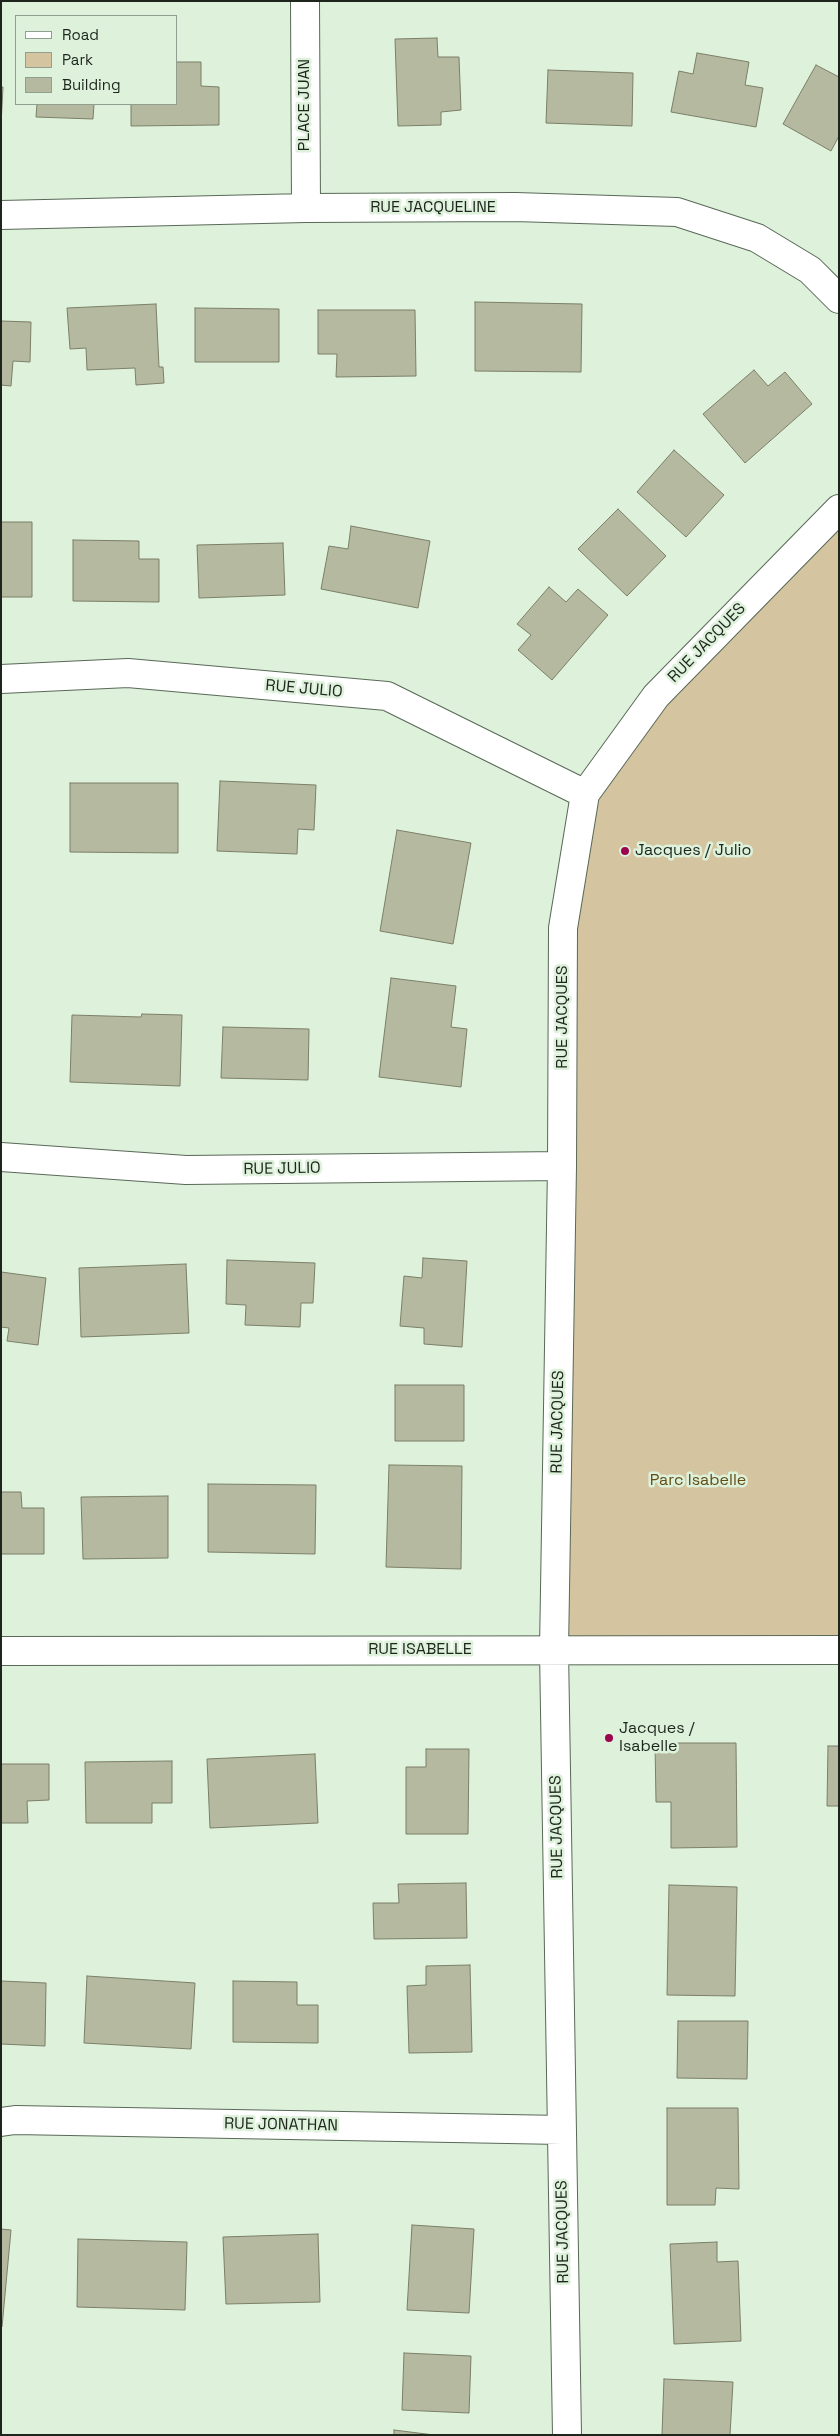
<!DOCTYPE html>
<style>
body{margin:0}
#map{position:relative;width:840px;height:2436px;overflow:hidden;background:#ddf1db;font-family:"Space Grotesk",sans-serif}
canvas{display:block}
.frame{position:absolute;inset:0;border:2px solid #1d251d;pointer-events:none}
.legend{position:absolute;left:15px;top:15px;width:162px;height:90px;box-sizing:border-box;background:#ddf1db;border:1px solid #909f8f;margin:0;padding:6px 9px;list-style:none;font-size:15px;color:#1d251d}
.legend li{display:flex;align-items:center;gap:10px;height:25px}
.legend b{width:25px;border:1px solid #909f8f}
</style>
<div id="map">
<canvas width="840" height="2436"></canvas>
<div class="frame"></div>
<ul class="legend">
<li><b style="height:6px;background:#fff"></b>Road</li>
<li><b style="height:14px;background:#d4c49f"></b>Park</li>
<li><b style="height:14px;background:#b5b9a0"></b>Building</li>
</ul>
</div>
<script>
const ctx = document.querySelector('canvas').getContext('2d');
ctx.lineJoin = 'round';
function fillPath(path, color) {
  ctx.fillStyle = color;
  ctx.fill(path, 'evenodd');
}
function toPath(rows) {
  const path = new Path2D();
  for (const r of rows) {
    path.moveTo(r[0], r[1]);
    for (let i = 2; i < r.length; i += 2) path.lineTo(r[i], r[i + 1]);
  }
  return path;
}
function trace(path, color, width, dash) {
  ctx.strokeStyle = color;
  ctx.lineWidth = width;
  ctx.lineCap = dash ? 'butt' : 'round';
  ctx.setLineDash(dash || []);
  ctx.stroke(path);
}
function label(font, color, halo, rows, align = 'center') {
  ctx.font = font + ' "Space Grotesk",sans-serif';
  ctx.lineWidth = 5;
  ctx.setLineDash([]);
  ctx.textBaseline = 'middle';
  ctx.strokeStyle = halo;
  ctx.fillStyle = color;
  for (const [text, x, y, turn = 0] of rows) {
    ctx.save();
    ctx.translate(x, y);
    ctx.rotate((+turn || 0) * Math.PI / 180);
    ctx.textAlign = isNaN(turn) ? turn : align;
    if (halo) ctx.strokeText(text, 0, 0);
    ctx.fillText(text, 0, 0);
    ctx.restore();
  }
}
fillPath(toPath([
 [839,509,839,1650,554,1650,563,928,585,794]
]), '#d4c49f');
const building = toPath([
 [437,38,438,57,459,57,461,110,441,112,441,125,398,126,395,39,437,38],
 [697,53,749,62,745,85,763,88,756,127,671,112,679,71,693,74,697,53],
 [176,62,201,62,201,86,219,87,219,125,131,126,131,104,176,104,176,62],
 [816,65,839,77,839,136,831,151,783,124,816,65],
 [548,70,633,73,632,126,546,123,548,70],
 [1,87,3,87,1,125,1,87],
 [37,104,94,104,93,119,36,117,37,104],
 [475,302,582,304,581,372,475,371,475,302],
 [156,304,159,367,163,367,164,383,136,385,135,368,87,370,86,348,70,349,67,308,156,304],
 [195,308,279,309,279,362,195,362,195,308],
 [318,310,415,310,416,376,336,377,337,354,318,354,318,310],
 [1,321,31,322,30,362,13,361,11,386,1,385,1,321],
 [754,370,768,386,785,372,812,404,745,463,703,414,754,370],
 [674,450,724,495,686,537,637,492,674,450],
 [618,509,666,556,627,596,578,549,618,509],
 [1,522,32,522,32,597,1,597,1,522],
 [351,526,430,541,418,608,321,589,329,546,348,549,351,526],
 [73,540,139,541,139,559,159,559,159,602,73,601,73,540],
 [283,543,285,595,199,598,197,545,283,543],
 [549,587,566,602,578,589,608,615,552,680,518,650,531,635,517,624,549,587],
 [220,781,316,785,314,830,298,829,297,854,217,851,220,781],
 [70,783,178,783,178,853,70,852,70,783],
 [397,830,471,843,453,944,380,931,397,830],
 [391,978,456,986,451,1027,467,1029,461,1087,379,1077,391,978],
 [142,1014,182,1015,180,1086,70,1082,72,1015,141,1017,142,1014],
 [223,1027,309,1029,308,1080,221,1078,223,1027],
 [423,1258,467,1261,462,1347,424,1344,424,1328,400,1326,404,1276,422,1278,423,1258],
 [227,1260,315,1263,313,1303,301,1303,300,1327,245,1325,246,1305,226,1304,227,1260],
 [186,1264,189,1333,81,1337,79,1268,186,1264],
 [1,1272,46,1278,38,1345,7,1341,9,1328,1,1327,1,1272],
 [395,1385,464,1385,464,1441,395,1441,395,1385],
 [389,1465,462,1466,461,1569,386,1567,389,1465],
 [208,1484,316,1485,315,1554,208,1552,208,1484],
 [1,1492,21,1492,22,1508,44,1508,44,1554,1,1554,1,1492],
 [168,1496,168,1558,83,1559,81,1497,168,1496],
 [655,1743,736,1743,737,1847,671,1848,671,1802,656,1802,655,1743],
 [828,1746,839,1746,839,1806,827,1806,828,1746],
 [426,1749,469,1749,468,1834,406,1834,406,1767,426,1767,426,1749],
 [315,1754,318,1823,210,1828,207,1759,315,1754],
 [172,1761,172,1803,152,1803,152,1823,86,1823,85,1762,172,1761],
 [1,1764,49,1764,49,1800,27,1801,28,1823,1,1823,1,1764],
 [466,1883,467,1938,374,1939,373,1903,399,1903,398,1884,466,1883],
 [669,1885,737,1887,735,1996,667,1995,669,1885],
 [470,1965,472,2052,409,2053,407,1986,426,1985,426,1966,470,1965],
 [87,1976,195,1983,191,2049,84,2043,87,1976],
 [1,1981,46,1983,45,2046,1,2044,1,1981],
 [233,1981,297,1982,297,2005,318,2005,318,2043,233,2042,233,1981],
 [678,2021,748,2021,747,2079,677,2078,678,2021],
 [667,2108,738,2108,739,2189,716,2188,715,2205,667,2205,667,2108],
 [412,2225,474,2229,469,2313,407,2310,412,2225],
 [1,2229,11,2230,2,2327,1,2327,1,2229],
 [318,2234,320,2302,226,2304,223,2237,318,2234],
 [78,2239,187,2242,185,2310,77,2307,78,2239],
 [717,2242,717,2262,738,2261,741,2341,674,2344,670,2244,717,2242],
 [404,2353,471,2356,469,2413,402,2410,404,2353],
 [664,2379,733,2382,730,2435,662,2435,664,2379],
 [394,2430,434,2435,394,2435,394,2430]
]);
fillPath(building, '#b5b9a0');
trace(building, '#7b7f67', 1);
const minor = toPath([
 [305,1,306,208],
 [1,215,306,208,515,207,677,212,757,238,810,270,839,299],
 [1,679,128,673,387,696,585,794],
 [1,1157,186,1170,562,1166],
 [1,1651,839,1650],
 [1,2122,15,2120,562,2130],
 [567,2435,554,1650,562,1166,563,928,585,794,656,696,839,509]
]);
trace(minor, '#596957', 30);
trace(minor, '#fff', 28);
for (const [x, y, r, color] of [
 [625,851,5,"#9d044e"],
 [609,1738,5,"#9d044e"]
]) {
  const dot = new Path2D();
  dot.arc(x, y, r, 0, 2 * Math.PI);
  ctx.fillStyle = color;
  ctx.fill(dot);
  trace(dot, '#ddf1db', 2);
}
label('16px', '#1d251d', '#ddf1db', [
 ["PLACE JUAN",305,105,-90],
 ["RUE JACQUELINE",433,208],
 ["RUE JACQUES",707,643,-46],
 ["RUE JULIO",304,689,5],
 ["RUE JACQUES",563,1017,-90],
 ["RUE JULIO",282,1169,-1],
 ["RUE JACQUES",558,1422,-89],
 ["RUE ISABELLE",420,1650],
 ["RUE JACQUES",557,1827,-91],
 ["RUE JONATHAN",281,2125,1],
 ["RUE JACQUES",563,2232,-91]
]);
label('16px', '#1d251d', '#ddf1db', [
 ["Jacques / Julio",635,851],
 ["Jacques /",619,1729],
 ["Isabelle",619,1747]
], 'left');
label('16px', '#634d14', '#ddf1db', [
 ["Parc Isabelle",698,1481]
]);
</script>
